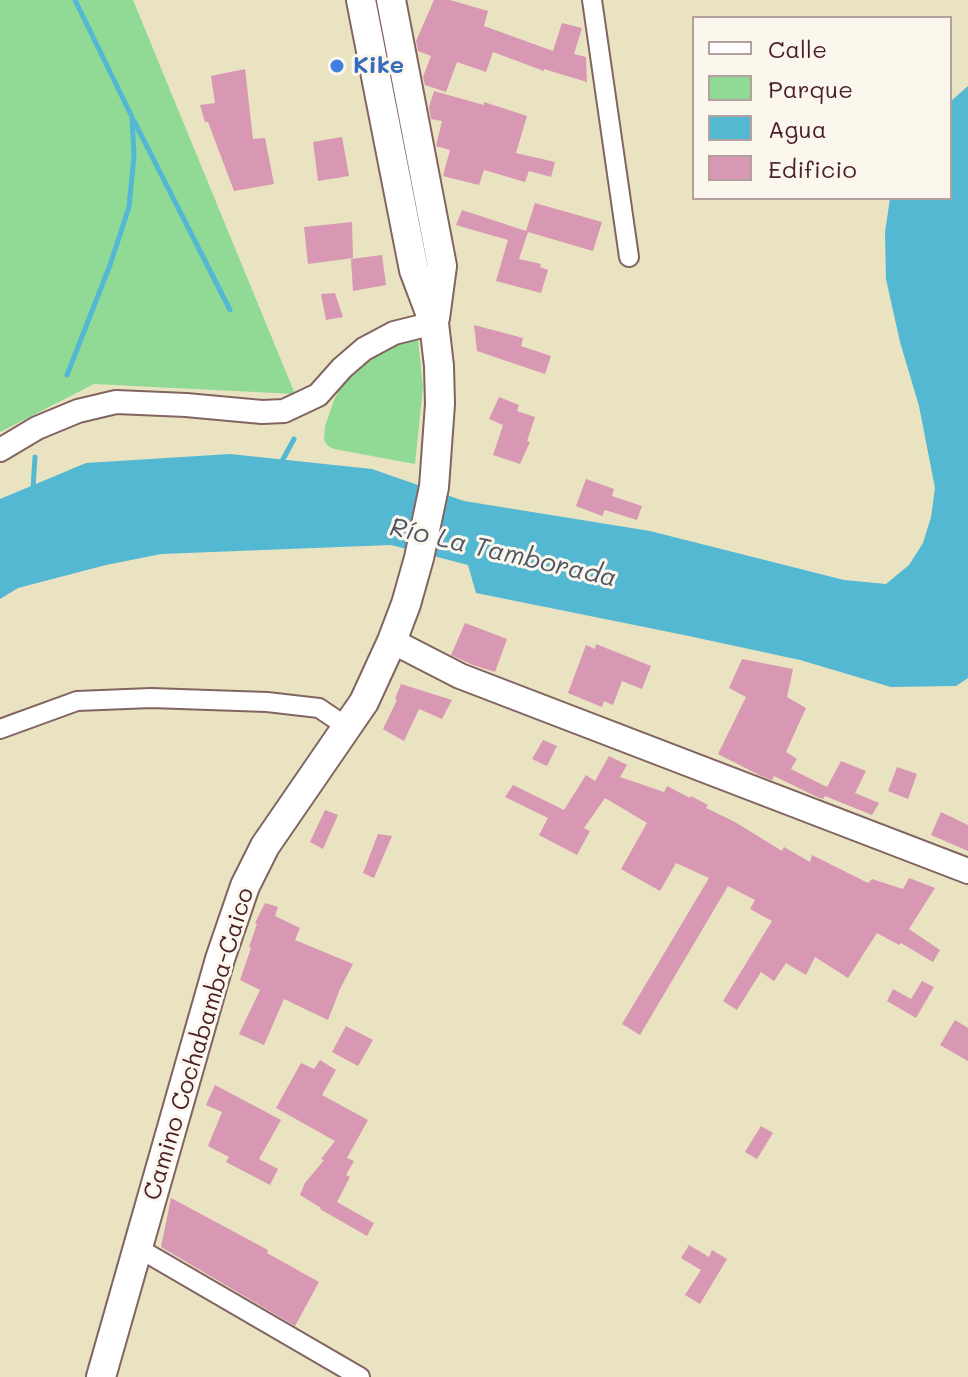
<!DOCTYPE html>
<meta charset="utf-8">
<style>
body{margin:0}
#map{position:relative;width:968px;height:1377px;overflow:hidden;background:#e9e3c2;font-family:Mali,sans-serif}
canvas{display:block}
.legend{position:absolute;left:692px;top:16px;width:260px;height:184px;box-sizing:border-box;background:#fbf7ec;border:2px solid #b4a19f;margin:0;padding:10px 14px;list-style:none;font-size:24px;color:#4a1f2b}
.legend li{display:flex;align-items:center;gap:16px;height:40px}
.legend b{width:40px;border:2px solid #b4a19f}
</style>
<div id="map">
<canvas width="968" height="1377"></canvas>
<ul class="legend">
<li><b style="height:10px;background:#fff"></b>Calle</li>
<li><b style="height:22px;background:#90da96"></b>Parque</li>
<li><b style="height:22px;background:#54b8d3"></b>Agua</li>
<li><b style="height:22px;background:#d897b2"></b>Edificio</li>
</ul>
</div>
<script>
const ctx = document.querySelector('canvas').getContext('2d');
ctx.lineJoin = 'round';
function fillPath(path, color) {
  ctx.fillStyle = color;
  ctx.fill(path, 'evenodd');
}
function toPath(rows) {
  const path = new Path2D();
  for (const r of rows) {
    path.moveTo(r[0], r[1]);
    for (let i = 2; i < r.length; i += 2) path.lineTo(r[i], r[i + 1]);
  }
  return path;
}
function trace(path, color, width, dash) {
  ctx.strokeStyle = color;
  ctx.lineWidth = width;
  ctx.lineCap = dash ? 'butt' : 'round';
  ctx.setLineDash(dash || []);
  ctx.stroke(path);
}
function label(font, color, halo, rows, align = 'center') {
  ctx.font = font + ' Mali,sans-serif';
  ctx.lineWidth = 6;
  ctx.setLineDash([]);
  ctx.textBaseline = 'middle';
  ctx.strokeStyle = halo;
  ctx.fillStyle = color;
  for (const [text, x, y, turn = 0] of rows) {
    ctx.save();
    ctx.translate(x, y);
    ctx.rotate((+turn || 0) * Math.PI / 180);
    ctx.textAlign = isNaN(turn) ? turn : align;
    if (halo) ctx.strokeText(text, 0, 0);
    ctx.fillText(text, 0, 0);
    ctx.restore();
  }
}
fillPath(toPath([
 [0,0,133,0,295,394,94,384,0,432],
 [413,337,418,339,423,387,415,464,334,449,328,446,324,440,325,426,334,400,350,371,393,342]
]), '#90da96');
fillPath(toPath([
 [968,86,968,678,956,686,891,687,800,660,684,635,476,593,468,565,391,545,161,554,106,565,18,588,0,599,0,499,86,463,230,454,372,469,464,501,650,531,844,580,886,584,909,565,923,543,931,517,935,488,919,406,900,342,886,279,885,232,890,198,950,198,950,102]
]), '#54b8d3');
trace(toPath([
 [134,121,230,310],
 [67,375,110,265,129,207,134,156,132,117,75,0],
 [281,463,294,439],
 [33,488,35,457]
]), '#54b8d3', 5);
fillPath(toPath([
 [434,0,450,0,488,11,484,26,553,51,562,23,582,28,574,54,586,57,587,82,544,69,544,71,493,52,486,72,457,62,446,92,425,85,423,77,431,56,418,51,416,41],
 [245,69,253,139,265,138,274,184,234,191,208,122,205,122,200,105,215,103,211,76],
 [434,91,484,105,484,102,527,116,516,153,555,162,551,177,529,171,525,182,484,170,479,185,443,176,450,150,436,146,442,121,431,119,429,107],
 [342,137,349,176,318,181,313,142],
 [535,203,602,222,593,251,528,232,519,259,541,264,540,267,548,270,541,293,496,281,508,240,456,225,462,210,526,231],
 [352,222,353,258,308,264,304,227],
 [382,255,386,285,353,291,351,259],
 [335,293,343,317,326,320,321,294],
 [474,325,523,338,521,346,551,356,545,374,477,351],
 [499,397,519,405,517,411,535,417,527,441,530,442,520,464,493,455,503,425,489,419],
 [586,479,614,489,612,496,642,506,637,520,605,510,602,516,576,506],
 [465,623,507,639,495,672,473,665,451,655],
 [596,644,651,666,642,689,622,681,613,705,604,701,602,707,568,693,586,645,595,649],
 [742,659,793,669,787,697,806,708,786,752,797,759,791,769,827,787,841,761,866,771,855,793,879,803,872,815,825,796,823,799,815,796,774,776,772,780,759,775,718,754,746,697,729,688],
 [401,684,452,700,442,719,419,709,404,741,383,729,397,700,395,699],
 [543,740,557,746,547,766,532,759],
 [609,756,627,765,620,777,664,792,667,786,690,798,691,796,708,805,706,808,735,822,782,851,784,847,810,862,812,855,868,883,872,879,903,889,909,878,935,888,909,929,940,950,933,962,901,943,899,945,877,933,848,978,815,957,806,975,786,963,774,981,761,972,737,1010,723,1001,772,921,750,909,755,900,728,886,640,1035,622,1024,709,878,676,863,660,891,621,869,647,823,605,798,584,828,590,831,577,855,539,835,548,818,505,797,513,785,564,810,586,775,595,781],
 [897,767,917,774,908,799,888,791],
 [325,810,338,815,323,849,310,842],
 [941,812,968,825,968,851,931,835],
 [378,834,392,836,374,878,363,873],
 [265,903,278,907,275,916,300,928,295,940,353,964,340,989,328,1020,284,999,264,1045,239,1034,260,990,240,980,251,948,249,947,257,924,255,923],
 [922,981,934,987,916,1018,887,1001,893,989,911,999],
 [955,1020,968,1028,968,1061,940,1045],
 [346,1026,373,1040,358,1066,332,1052],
 [320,1060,336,1070,322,1095,368,1120,347,1158,354,1161,346,1175,350,1177,337,1202,374,1223,367,1236,320,1209,321,1208,300,1195,305,1183,324,1160,321,1159,335,1141,276,1108,301,1063,314,1069],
 [215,1085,281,1120,259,1159,278,1169,270,1185,226,1162,229,1157,208,1146,222,1112,206,1105],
 [761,1126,773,1133,757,1159,745,1152],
 [171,1198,268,1250,267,1253,319,1282,295,1326,161,1247],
 [689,1245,709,1257,712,1250,727,1259,700,1304,685,1295,701,1270,681,1258]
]), '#d897b2');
const minor = toPath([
 [592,0,629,257],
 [0,729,77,701,151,698,267,702,319,708,347,727],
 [138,1248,360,1377]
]);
const tertiary = toPath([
 [0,450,37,428,78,411,116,402,186,405,262,412,284,411,318,395,342,368,364,349,394,333,434,323]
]);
const secondary = toPath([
 [392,641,460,676,968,871]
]);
const primary = toPath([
 [391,0,442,266,435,318],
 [101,1377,220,959,245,886,265,846,364,702,392,641,406,604,419,558,434,487,440,404,439,366,434,323,414,270,361,0]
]);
trace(minor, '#826460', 22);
trace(tertiary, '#826460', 26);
trace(secondary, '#826460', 28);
trace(primary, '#826460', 32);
trace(minor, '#fff', 18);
trace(tertiary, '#fff', 22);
trace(secondary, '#fff', 24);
trace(primary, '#fff', 28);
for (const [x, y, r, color] of [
 [337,66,8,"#3f7fe0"]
]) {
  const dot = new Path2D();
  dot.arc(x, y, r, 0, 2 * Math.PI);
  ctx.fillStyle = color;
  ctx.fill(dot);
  trace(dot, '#fbf7ec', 3);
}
label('bold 24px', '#366cbe', '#fbf7ec', [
 ["Kike",353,66]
], 'left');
label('24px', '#4a1f2b', '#fbf7ec', [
 ["Camino Cochabamba-Caico",199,1044,-73]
]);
label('italic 26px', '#4e5566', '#fbf7ec', [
 ["Río La Tamborada",503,553,13]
]);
</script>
